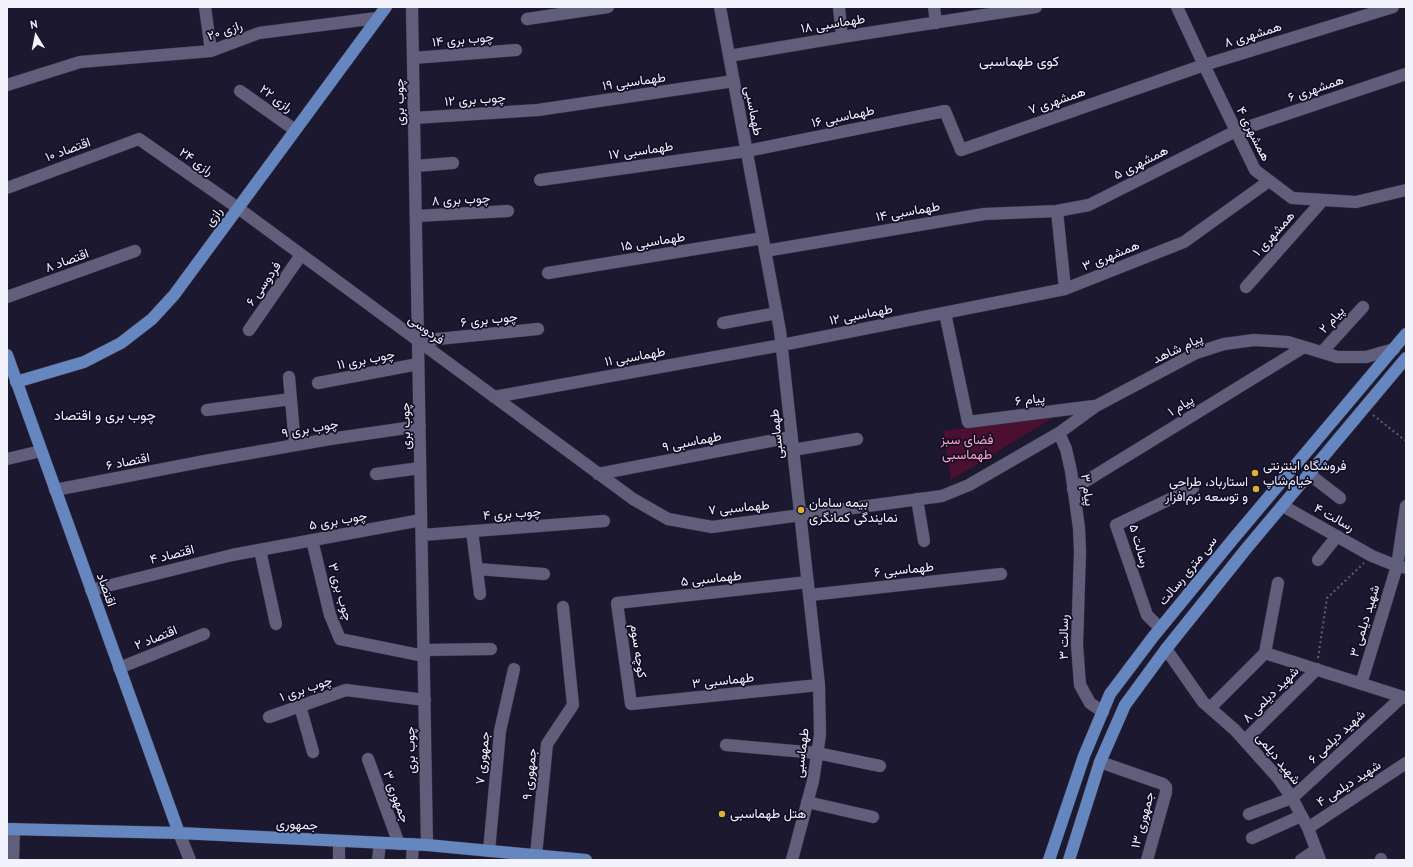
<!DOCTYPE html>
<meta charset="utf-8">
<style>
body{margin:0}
#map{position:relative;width:1413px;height:867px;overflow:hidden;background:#1b1830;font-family:"PT Sans",sans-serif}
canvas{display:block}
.frame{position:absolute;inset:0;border:8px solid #f2f2fc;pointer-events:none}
.north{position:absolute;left:16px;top:16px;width:40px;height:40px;-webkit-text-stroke:3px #120e26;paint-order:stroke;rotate:350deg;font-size:11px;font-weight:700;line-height:16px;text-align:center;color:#f2f2fc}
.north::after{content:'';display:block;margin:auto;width:14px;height:18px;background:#f2f2fc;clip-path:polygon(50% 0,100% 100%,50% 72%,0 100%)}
</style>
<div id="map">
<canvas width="1413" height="867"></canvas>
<div class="frame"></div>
<div class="north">N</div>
</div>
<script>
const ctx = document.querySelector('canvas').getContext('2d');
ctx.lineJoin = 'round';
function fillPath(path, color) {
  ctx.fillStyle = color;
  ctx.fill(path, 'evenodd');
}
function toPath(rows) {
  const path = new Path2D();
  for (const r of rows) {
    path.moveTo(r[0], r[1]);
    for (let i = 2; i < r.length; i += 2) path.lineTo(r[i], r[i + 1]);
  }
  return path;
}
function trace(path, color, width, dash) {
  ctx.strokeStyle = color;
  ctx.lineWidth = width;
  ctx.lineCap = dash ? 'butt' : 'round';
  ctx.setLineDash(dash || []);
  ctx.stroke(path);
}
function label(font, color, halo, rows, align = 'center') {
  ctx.font = font + ' "PT Sans",Vazirmatn,sans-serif';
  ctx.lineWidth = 3.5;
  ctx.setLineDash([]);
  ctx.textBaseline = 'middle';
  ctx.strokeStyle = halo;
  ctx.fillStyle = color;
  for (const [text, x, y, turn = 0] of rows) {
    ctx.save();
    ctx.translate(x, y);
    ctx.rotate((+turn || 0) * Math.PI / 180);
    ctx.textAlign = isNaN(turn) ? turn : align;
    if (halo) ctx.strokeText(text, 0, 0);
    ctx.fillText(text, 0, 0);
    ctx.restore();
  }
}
fillPath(toPath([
 [1054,417,951,480,943,431]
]), '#4b0f2f');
const minor = toPath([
 [205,7,211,51],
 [412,7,427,845],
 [720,7,780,331,819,685,820,735,813,781,792,860],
 [839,7,842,37],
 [934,7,936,23],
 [1177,7,1204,65,1255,170,1292,198,1356,202,1406,190],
 [527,19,608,7],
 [729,56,842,37,1036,7],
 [413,58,516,50],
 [7,85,80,62,211,51,259,33,377,18],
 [240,91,295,130],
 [414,118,538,110,734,81],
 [415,166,453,163],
 [540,180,747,151,945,111,961,150,1204,65,1393,7],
 [7,188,139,139,238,208,633,499,668,519,712,527,942,496,969,485,1059,433,1096,406,1196,353,1224,344,1254,340,1288,342,1337,357,1366,357,1394,349],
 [1057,211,1065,289],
 [416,216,508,211],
 [765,251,984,214,1057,211,1089,205,1236,131,1406,74],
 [548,273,763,238],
 [1246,287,1323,200],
 [7,297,135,251],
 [945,313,968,422,1094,406],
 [723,323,777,313],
 [249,330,301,255],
 [418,341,538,329],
 [1322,352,1363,307],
 [289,377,295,445],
 [318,383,418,364],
 [494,397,782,345,1065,289,1184,242,1269,181],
 [207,410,291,399],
 [1059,433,1066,449,1071,471,1079,528,1080,552,1077,645,1080,685,1090,703,1103,712],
 [793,450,857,439],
 [7,459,41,451],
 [376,474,420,468],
 [598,474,791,437],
 [1309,474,1340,498],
 [1073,489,1304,347],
 [55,490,205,461,330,439,420,426],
 [917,499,924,541],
 [1283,506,1372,556,1397,566,1406,568],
 [472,531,480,594],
 [422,535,604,521],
 [312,540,330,615,340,639,424,656],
 [260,550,276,624],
 [1318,560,1337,536],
 [477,569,544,574],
 [808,582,617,603,631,704,819,685],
 [91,590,232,555,421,520],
 [810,595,1001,574],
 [1160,628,1147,615,1116,525,1193,488],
 [1166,649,1203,702,1235,730,1278,778,1292,798,1308,828,1320,860],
 [424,650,491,649],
 [1265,653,1406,698],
 [119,668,204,634],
 [1361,684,1397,566,1406,506],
 [300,706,313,752],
 [1210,708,1265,653,1278,583],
 [269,717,346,690,425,700],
 [1245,740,1317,669],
 [726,745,817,753,880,766],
 [368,759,399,844],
 [1100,762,1163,784,1166,787,1166,792,1147,860],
 [807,802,873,817],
 [1249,814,1292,798,1402,697],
 [1308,828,1406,763],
 [179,833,190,860],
 [1252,838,1301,816],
 [489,851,500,731,514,669],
 [536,855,547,744,573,705,563,607],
 [1381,859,1381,860],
 [13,860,14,829],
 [339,860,339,841],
 [378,860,380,843],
 [412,860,413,844],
 [1301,860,1316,850]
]);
const major = toPath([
 [7,355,179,833],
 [16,382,84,362,121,343,152,319,174,295,386,7],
 [7,829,179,833,427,845,586,860],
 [1049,860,1084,756,1110,694,1153,637,1234,538,1406,334],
 [1069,860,1100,762,1125,705,1166,649,1246,549,1406,358]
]);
trace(minor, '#363345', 13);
trace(major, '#363345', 13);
trace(toPath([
 [1373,415,1406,441],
 [1318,658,1327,598,1364,563]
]), '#625f73', 2, [2, 3]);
trace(minor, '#615e7b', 12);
trace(major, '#6586bf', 12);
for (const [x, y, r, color] of [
 [1255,473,4,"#dfb034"],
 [1256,489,4,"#dfb034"],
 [801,510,4,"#dfb034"],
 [722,814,4,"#dfb034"]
]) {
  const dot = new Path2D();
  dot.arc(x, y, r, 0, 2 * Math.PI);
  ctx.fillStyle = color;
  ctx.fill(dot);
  trace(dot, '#120e26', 1.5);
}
label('13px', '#f2f2fc', '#120e26', [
 ["۱۸ طهماسبی",833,24,-9],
 ["رازی ۲۰",225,31,-19],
 ["۸ همشهری",1253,35,-17],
 ["۱۴ چوب بری",463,40,-5],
 ["۱۹ طهماسبی",634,82,-8],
 ["۶ همشهری",1316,89,-19],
 ["رازی ۲۲",276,99,36],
 ["۱۲ چوب بری",475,100,-4],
 ["۷ همشهری",1057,101,-19],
 ["چوب بری",400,102,-91],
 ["طهماسبی",753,111,79],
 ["۱۶ طهماسبی",843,117,-12],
 ["همشهری ۴",1253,134,63],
 ["۱۰ اقتصاد",68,150,-20],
 ["۱۷ طهماسبی",641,151,-8],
 ["رازی ۲۴",196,162,35],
 ["۵ همشهری",1141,163,-27],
 ["۸ چوب بری",461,200,-3],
 ["۱۴ طهماسبی",908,212,-10],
 ["رازی",214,217,-54],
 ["۱ همشهری",1274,234,-48],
 ["۱۵ طهماسبی",653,242,-9],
 ["۳ همشهری",1111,256,-22],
 ["۸ اقتصاد",67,261,-20],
 ["فردوسی ۶",264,284,-55],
 ["۱۲ طهماسبی",861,315,-11],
 ["۶ چوب بری",489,320,-6],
 ["۲ پیام",1332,320,-48],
 ["فردوسی",426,330,36],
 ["پیام شاهد",1178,349,-25],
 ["۱۱ طهماسبی",635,357,-10],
 ["۱۱ چوب بری",366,360,-11],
 ["۶ پیام",1030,400,-7],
 ["۱ پیام",1181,406,-32],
 ["چوب بری",406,426,-91],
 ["۹ چوب بری",310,429,-10],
 ["طهماسبی",777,434,-96],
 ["۹ طهماسبی",692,442,-11],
 ["۶ اقتصاد",128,462,-11],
 ["۳ پیام",1087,490,82],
 ["۷ طهماسبی",739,508,-5],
 ["۴ چوب بری",512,514,-4],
 ["۴ رسالت",1334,518,29],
 ["۵ چوب بری",338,521,-10],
 ["۵ رسالت",1139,546,74],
 ["۴ اقتصاد",172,555,-14],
 ["۶ طهماسبی",904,570,-6],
 ["سی متری رسالت",1188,571,-51],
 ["۵ طهماسبی",711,579,-6],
 ["اقتصاد",106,590,70],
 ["۳ چوب بری",340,592,74],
 ["شهید دیلمی ۳",1365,621,-73],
 ["۳ رسالت",1064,637,-90],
 ["۲ اقتصاد",156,638,-22],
 ["کوچه سوم",638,651,82],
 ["۳ طهماسبی",723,681,-6],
 ["۱ چوب بری",306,689,-19],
 ["۸ شهید دیلمی",1271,695,-45],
 ["۶ شهید دیلمی",1337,737,-43],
 ["چوب بری",411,750,-91],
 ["طهماسبی",802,753,-83],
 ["۷ جمهوری",483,758,-84],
 ["شهید دیلمی",1278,759,51],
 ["۹ جمهوری",530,774,-84],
 ["۴ شهید دیلمی",1349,784,-33],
 ["۳ جمهوری",396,797,70],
 ["۱۳ جمهوری",1143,820,-75],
 ["جمهوری",297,825,3]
]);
label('13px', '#fda2ca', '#120e26', [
 ["فضای سبز",967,440],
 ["طهماسبی",967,455]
]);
label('13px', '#f2f2fc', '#120e26', [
 ["فروشگاه اینترنتی",1263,466],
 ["خیام‌شاپ",1263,481],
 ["استارباد، طراحی",1248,482,"right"],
 ["و توسعه نرم‌افزار",1248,497,"right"],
 ["بیمه سامان",809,503],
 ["نمایندگی کمانگری",809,518],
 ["هتل طهماسبی",730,814]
], 'left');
label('14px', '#f2f2fc', '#120e26', [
 ["کوی طهماسبی",1019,62],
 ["چوب بری و اقتصاد",105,416]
]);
</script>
